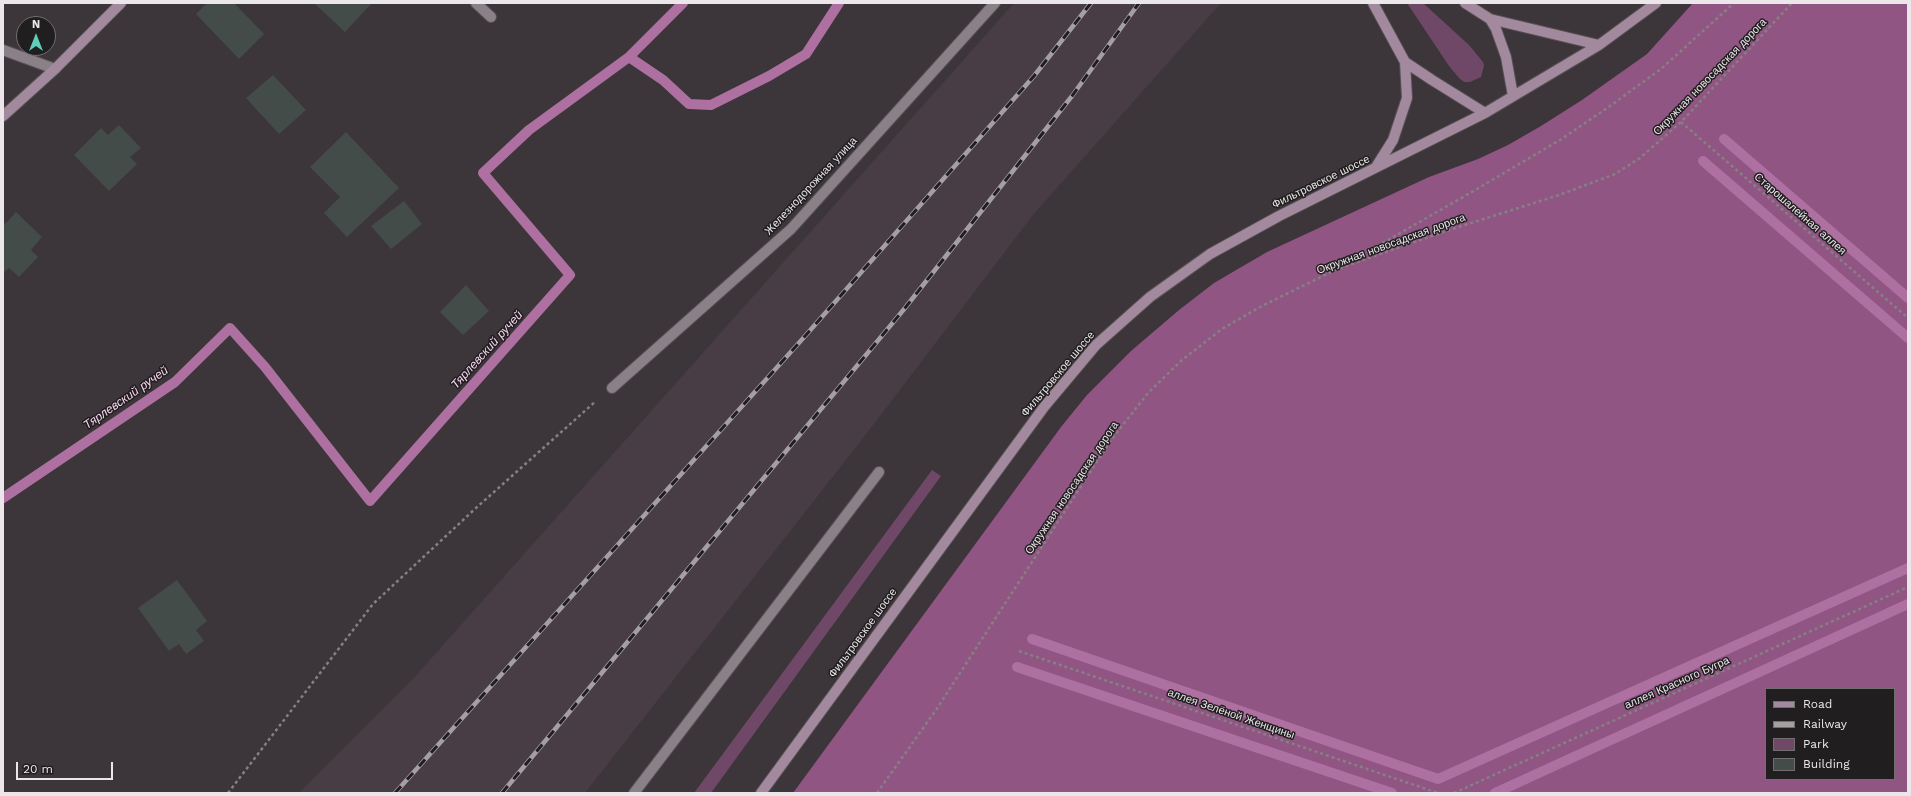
<!DOCTYPE html>
<meta charset="utf-8">
<style>
body{margin:0}
#map{position:relative;width:1911px;height:796px;overflow:hidden;background:#3c353a;font-family:"Work Sans",sans-serif}
canvas{display:block}
.frame{position:absolute;inset:0;border:4px solid #eae6e9;pointer-events:none}
.legend{position:absolute;left:1765px;top:688px;width:130px;height:92px;box-sizing:border-box;background:#211e20;border:1px solid #716e70;margin:0;padding:5px 7px;list-style:none;font-size:12px;color:#eae6e9}
.legend li{display:flex;align-items:center;gap:8px;height:20px}
.legend b{width:20px;border:1px solid #716e70}
.north{position:absolute;left:16px;top:16px;width:40px;height:40px;box-sizing:border-box;background:#211e20;border:1px solid #716e70;border-radius:50%;rotate:0deg;font-size:11px;font-weight:700;line-height:16px;text-align:center;color:#eae6e9}
.north::after{content:'';display:block;margin:auto;width:14px;height:18px;background:#5eceb8;clip-path:polygon(50% 0,100% 100%,50% 72%,0 100%)}
.scale{position:absolute;left:16px;top:762px;width:97px;height:18px;box-sizing:border-box;border:2px solid #eae6e9;border-top:0;padding-left:5px;font-size:12px;line-height:14px;white-space:nowrap;color:#eae6e9;-webkit-text-stroke:3px #211e20;paint-order:stroke}
</style>
<div id="map">
<canvas width="1911" height="796"></canvas>
<div class="frame"></div>
<ul class="legend">
<li><b style="height:5px;background:#a3899d"></b>Road</li>
<li><b style="height:5px;background:#a49fa3"></b>Railway</li>
<li><b style="height:11px;background:#6f4867"></b>Park</li>
<li><b style="height:11px;background:#434c49"></b>Building</li>
</ul>
<div class="north">N</div>
<div class="scale">20 m</div>
</div>
<script>
const ctx = document.querySelector('canvas').getContext('2d');
ctx.lineJoin = 'round';
function fillPath(path, color) {
  ctx.fillStyle = color;
  ctx.fill(path, 'evenodd');
}
function toPath(rows) {
  const path = new Path2D();
  for (const r of rows) {
    path.moveTo(r[0], r[1]);
    for (let i = 2; i < r.length; i += 2) path.lineTo(r[i], r[i + 1]);
  }
  return path;
}
function trace(path, color, width, dash) {
  ctx.strokeStyle = color;
  ctx.lineWidth = width;
  ctx.lineCap = dash ? 'butt' : 'round';
  ctx.setLineDash(dash || []);
  ctx.stroke(path);
}
function label(font, color, halo, rows, align = 'center') {
  ctx.font = font + ' "Work Sans",sans-serif';
  ctx.lineWidth = 3;
  ctx.setLineDash([]);
  ctx.textBaseline = 'middle';
  ctx.strokeStyle = halo;
  ctx.fillStyle = color;
  for (const [text, x, y, turn = 0] of rows) {
    ctx.save();
    ctx.translate(x, y);
    ctx.rotate((+turn || 0) * Math.PI / 180);
    ctx.textAlign = isNaN(turn) ? turn : align;
    if (halo) ctx.strokeText(text, 0, 0);
    ctx.fillText(text, 0, 0);
    ctx.restore();
  }
}
fillPath(toPath([
 [1014,3,1221,3,1033,215,871,428,585,793,299,793,412,680]
]), '#483c45');
fillPath(toPath([
 [1407,3,1423,3,1469,45,1483,62,1484,66,1481,77,1470,82,1464,82,1459,78,1449,66],
 [932,470,941,476,711,793,694,793]
]), '#6f4867');
fillPath(toPath([
 [1693,3,1908,3,1908,793,793,793,1061,427,1087,395,1131,351,1179,310,1214,283,1267,252,1429,177,1478,159,1508,145,1541,126,1582,100,1647,54],
 [1766,689,1894,689,1894,779,1766,779]
]), '#905583');
trace(toPath([
 [629,57,683,3],
 [1724,139,1908,298],
 [1703,161,1908,338],
 [3,498,175,382,230,328,265,367,370,501,570,275,483,173,529,130,629,57,663,80,689,104,711,105,769,76,806,54,839,3],
 [1032,639,1438,779,1908,568],
 [1017,667,1392,793],
 [1495,793,1908,604]
]), '#ad70a0', 10);
fillPath(toPath([
 [207,3,234,3,264,34,239,59,196,14],
 [314,3,372,3,345,32],
 [273,75,306,110,279,134,246,98],
 [119,125,141,148,130,157,137,164,109,191,74,155,101,128,108,135],
 [346,132,399,188,347,237,324,213,340,197,310,167],
 [404,201,422,224,391,249,371,226],
 [16,212,42,237,31,250,38,257,19,277,9,268,3,273,3,222,5,224],
 [466,285,489,311,463,335,440,312],
 [177,580,207,621,196,630,204,641,186,654,179,644,169,651,138,608]
]), '#434c49');
const lane = toPath([
 [476,3,491,17],
 [612,388,791,229,995,3],
 [634,793,879,472]
]);
const street = toPath([
 [3,50,55,69]
]);
const secondary = toPath([
 [1373,3,1405,62,1407,98,1393,140,1376,167],
 [1465,3,1490,19,1496,29,1506,57,1513,96],
 [1490,19,1599,45],
 [1405,62,1432,80,1485,113],
 [3,116,55,69,121,3],
 [761,793,1044,407,1096,345,1150,297,1210,254,1279,216,1485,113,1599,45,1656,3]
]);
trace(lane, '#575155', 12);
trace(street, '#575155', 12);
trace(secondary, '#575155', 12);
trace(toPath([
 [1681,122,1908,318],
 [1341,267,1470,193,1560,140,1610,106,1661,69,1734,3],
 [1019,651,1438,793],
 [228,793,373,604,476,508,596,401],
 [877,793,936,710,1111,440,1148,393,1182,360,1222,329,1260,307,1335,270,1443,232,1559,195,1615,174,1640,158,1681,122,1792,3],
 [1454,793,1908,587]
]), '#868084', 2.5, [3, 3]);
trace(lane, '#898187', 10);
trace(street, '#898187', 10);
trace(secondary, '#a3899d', 10);
const rail = toPath([
 [395,793,806,335,1034,76,1091,3],
 [502,793,905,308,1072,96,1139,3]
]);
trace(rail, '#a49fa3', 4.5);
trace(rail, '#211e20', 3, [9]);
label('11px', '#eae6e9', '#211e20', [
 ["Окружная новосадская дорога",1710,77,-46],
 ["Фильтровское шоссе",1321,182,-26],
 ["Железнодорожная улица",811,186,-47],
 ["Старошалейная аллея",1800,214,41],
 ["Окружная новосадская дорога",1391,244,-20],
 ["Фильтровское шоссе",1058,374,-50],
 ["Окружная новосадская дорога",1072,488,-56],
 ["Фильтровское шоссе",863,633,-54],
 ["аллея Красного Бугра",1677,683,-24],
 ["аллея Зелёной Женщины",1231,714,19]
]);
label('italic 12px', '#f8d5ef', '#211e20', [
 ["Тярлевский ручей",487,350,-48],
 ["Тярлевский ручей",126,398,-35]
]);
</script>
